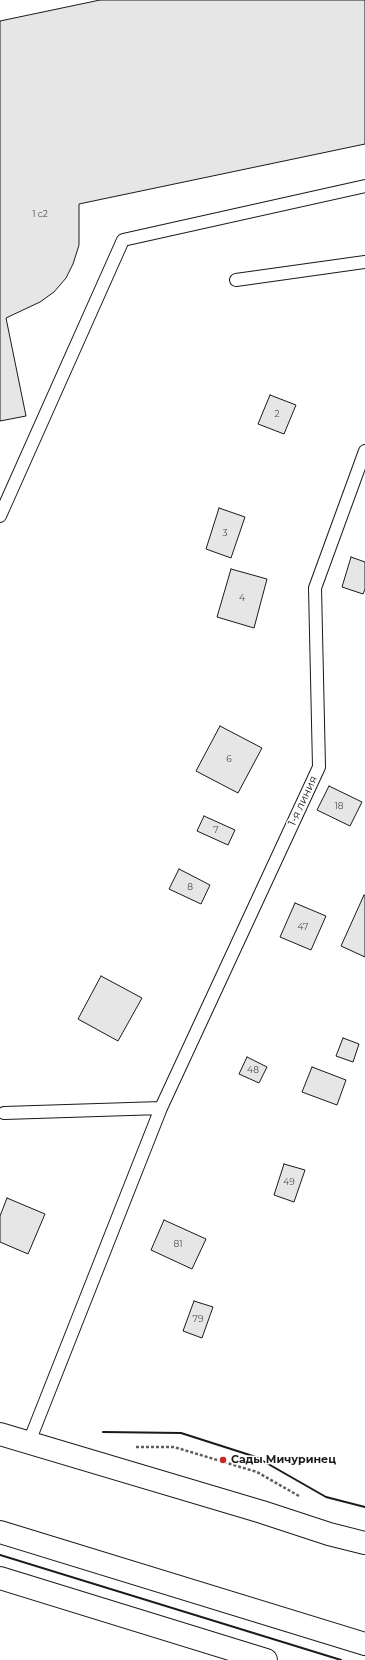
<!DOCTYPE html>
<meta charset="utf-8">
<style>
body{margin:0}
canvas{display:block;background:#fff}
</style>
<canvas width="365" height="1660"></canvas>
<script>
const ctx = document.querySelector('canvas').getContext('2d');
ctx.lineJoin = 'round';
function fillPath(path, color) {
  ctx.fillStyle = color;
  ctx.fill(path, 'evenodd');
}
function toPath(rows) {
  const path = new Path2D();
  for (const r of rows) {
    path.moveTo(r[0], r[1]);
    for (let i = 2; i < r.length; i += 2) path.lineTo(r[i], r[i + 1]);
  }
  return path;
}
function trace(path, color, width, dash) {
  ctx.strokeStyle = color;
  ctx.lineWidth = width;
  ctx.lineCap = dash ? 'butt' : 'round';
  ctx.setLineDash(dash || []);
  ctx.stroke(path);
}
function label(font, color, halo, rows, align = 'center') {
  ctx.font = font + ' Montserrat,sans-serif';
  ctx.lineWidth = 3;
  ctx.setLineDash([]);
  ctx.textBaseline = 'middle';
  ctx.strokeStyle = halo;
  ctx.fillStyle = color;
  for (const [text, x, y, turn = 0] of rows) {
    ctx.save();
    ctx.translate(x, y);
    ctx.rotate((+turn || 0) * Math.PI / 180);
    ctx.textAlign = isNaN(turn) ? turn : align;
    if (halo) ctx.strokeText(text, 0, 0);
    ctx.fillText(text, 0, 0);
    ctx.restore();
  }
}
const building = toPath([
 [100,0,365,0,365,144,79,204,79,245,73,264,66,278,54,292,40,302,6,318,26,416,0,421,0,21,100,0],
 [270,395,296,405,284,434,258,424,270,395],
 [219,508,245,517,231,558,206,549,219,508],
 [351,557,365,562,365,589,363,594,342,587,351,557],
 [231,569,267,579,254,628,217,617,231,569],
 [220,726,262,748,238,793,196,771,220,726],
 [329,786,362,802,350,826,317,810,329,786],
 [204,816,235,830,228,845,197,831,204,816],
 [179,869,210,885,201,904,169,889,179,869],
 [364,895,365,896,365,957,341,946,364,895],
 [295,903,326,916,311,950,280,937,295,903],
 [101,976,142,998,118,1041,78,1019,101,976],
 [343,1038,359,1044,353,1062,336,1056,343,1038],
 [247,1057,267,1067,259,1083,239,1074,247,1057],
 [312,1067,346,1080,337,1105,302,1092,312,1067],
 [284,1164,305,1170,294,1202,274,1195,284,1164],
 [7,1198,45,1214,28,1254,0,1242,0,1216,7,1198],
 [164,1220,206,1239,192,1269,151,1250,164,1220],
 [194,1301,213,1307,202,1338,183,1331,194,1301]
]);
fillPath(building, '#e6e6e6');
trace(building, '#1a1a1a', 1);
const lane = toPath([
 [236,280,365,262],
 [0,516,123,240,365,186],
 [4,1113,161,1108],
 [29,1442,161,1108,319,767,315,588,365,451]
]);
const secondary = toPath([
 [0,1434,262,1512,329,1534,365,1543],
 [0,1532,365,1644],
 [0,1578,266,1660]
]);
trace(lane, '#1a1a1a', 14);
trace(secondary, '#1a1a1a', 24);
trace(toPath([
 [136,1447,174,1447,257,1472,299,1496]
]), '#5f5f5f', 2.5, [3, 2]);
trace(lane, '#fff', 12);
trace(secondary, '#fff', 22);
trace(toPath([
 [103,1432,181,1433,256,1457,326,1497,365,1507],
 [0,1555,341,1660]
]), '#1a1a1a', 2);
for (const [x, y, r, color] of [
 [223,1460,4,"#c62828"]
]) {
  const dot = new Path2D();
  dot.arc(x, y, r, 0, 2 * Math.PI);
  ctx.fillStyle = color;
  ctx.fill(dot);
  trace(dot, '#fff', 1.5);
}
label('9px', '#4d4d4d', null, [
 ["1 с2",40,214],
 ["2",277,414],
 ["3",225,533],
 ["4",242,598],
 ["6",229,759],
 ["18",339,806],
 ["7",216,830],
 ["8",190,887],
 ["47",303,927],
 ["48",253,1070],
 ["49",289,1182],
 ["81",178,1244],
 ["79",198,1319]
]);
label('11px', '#1a1a1a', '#fff', [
 ["1-я линия",303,801,-65]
]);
label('bold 11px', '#1a1a1a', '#fff', [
 ["Сады Мичуринец",231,1460]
], 'left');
</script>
